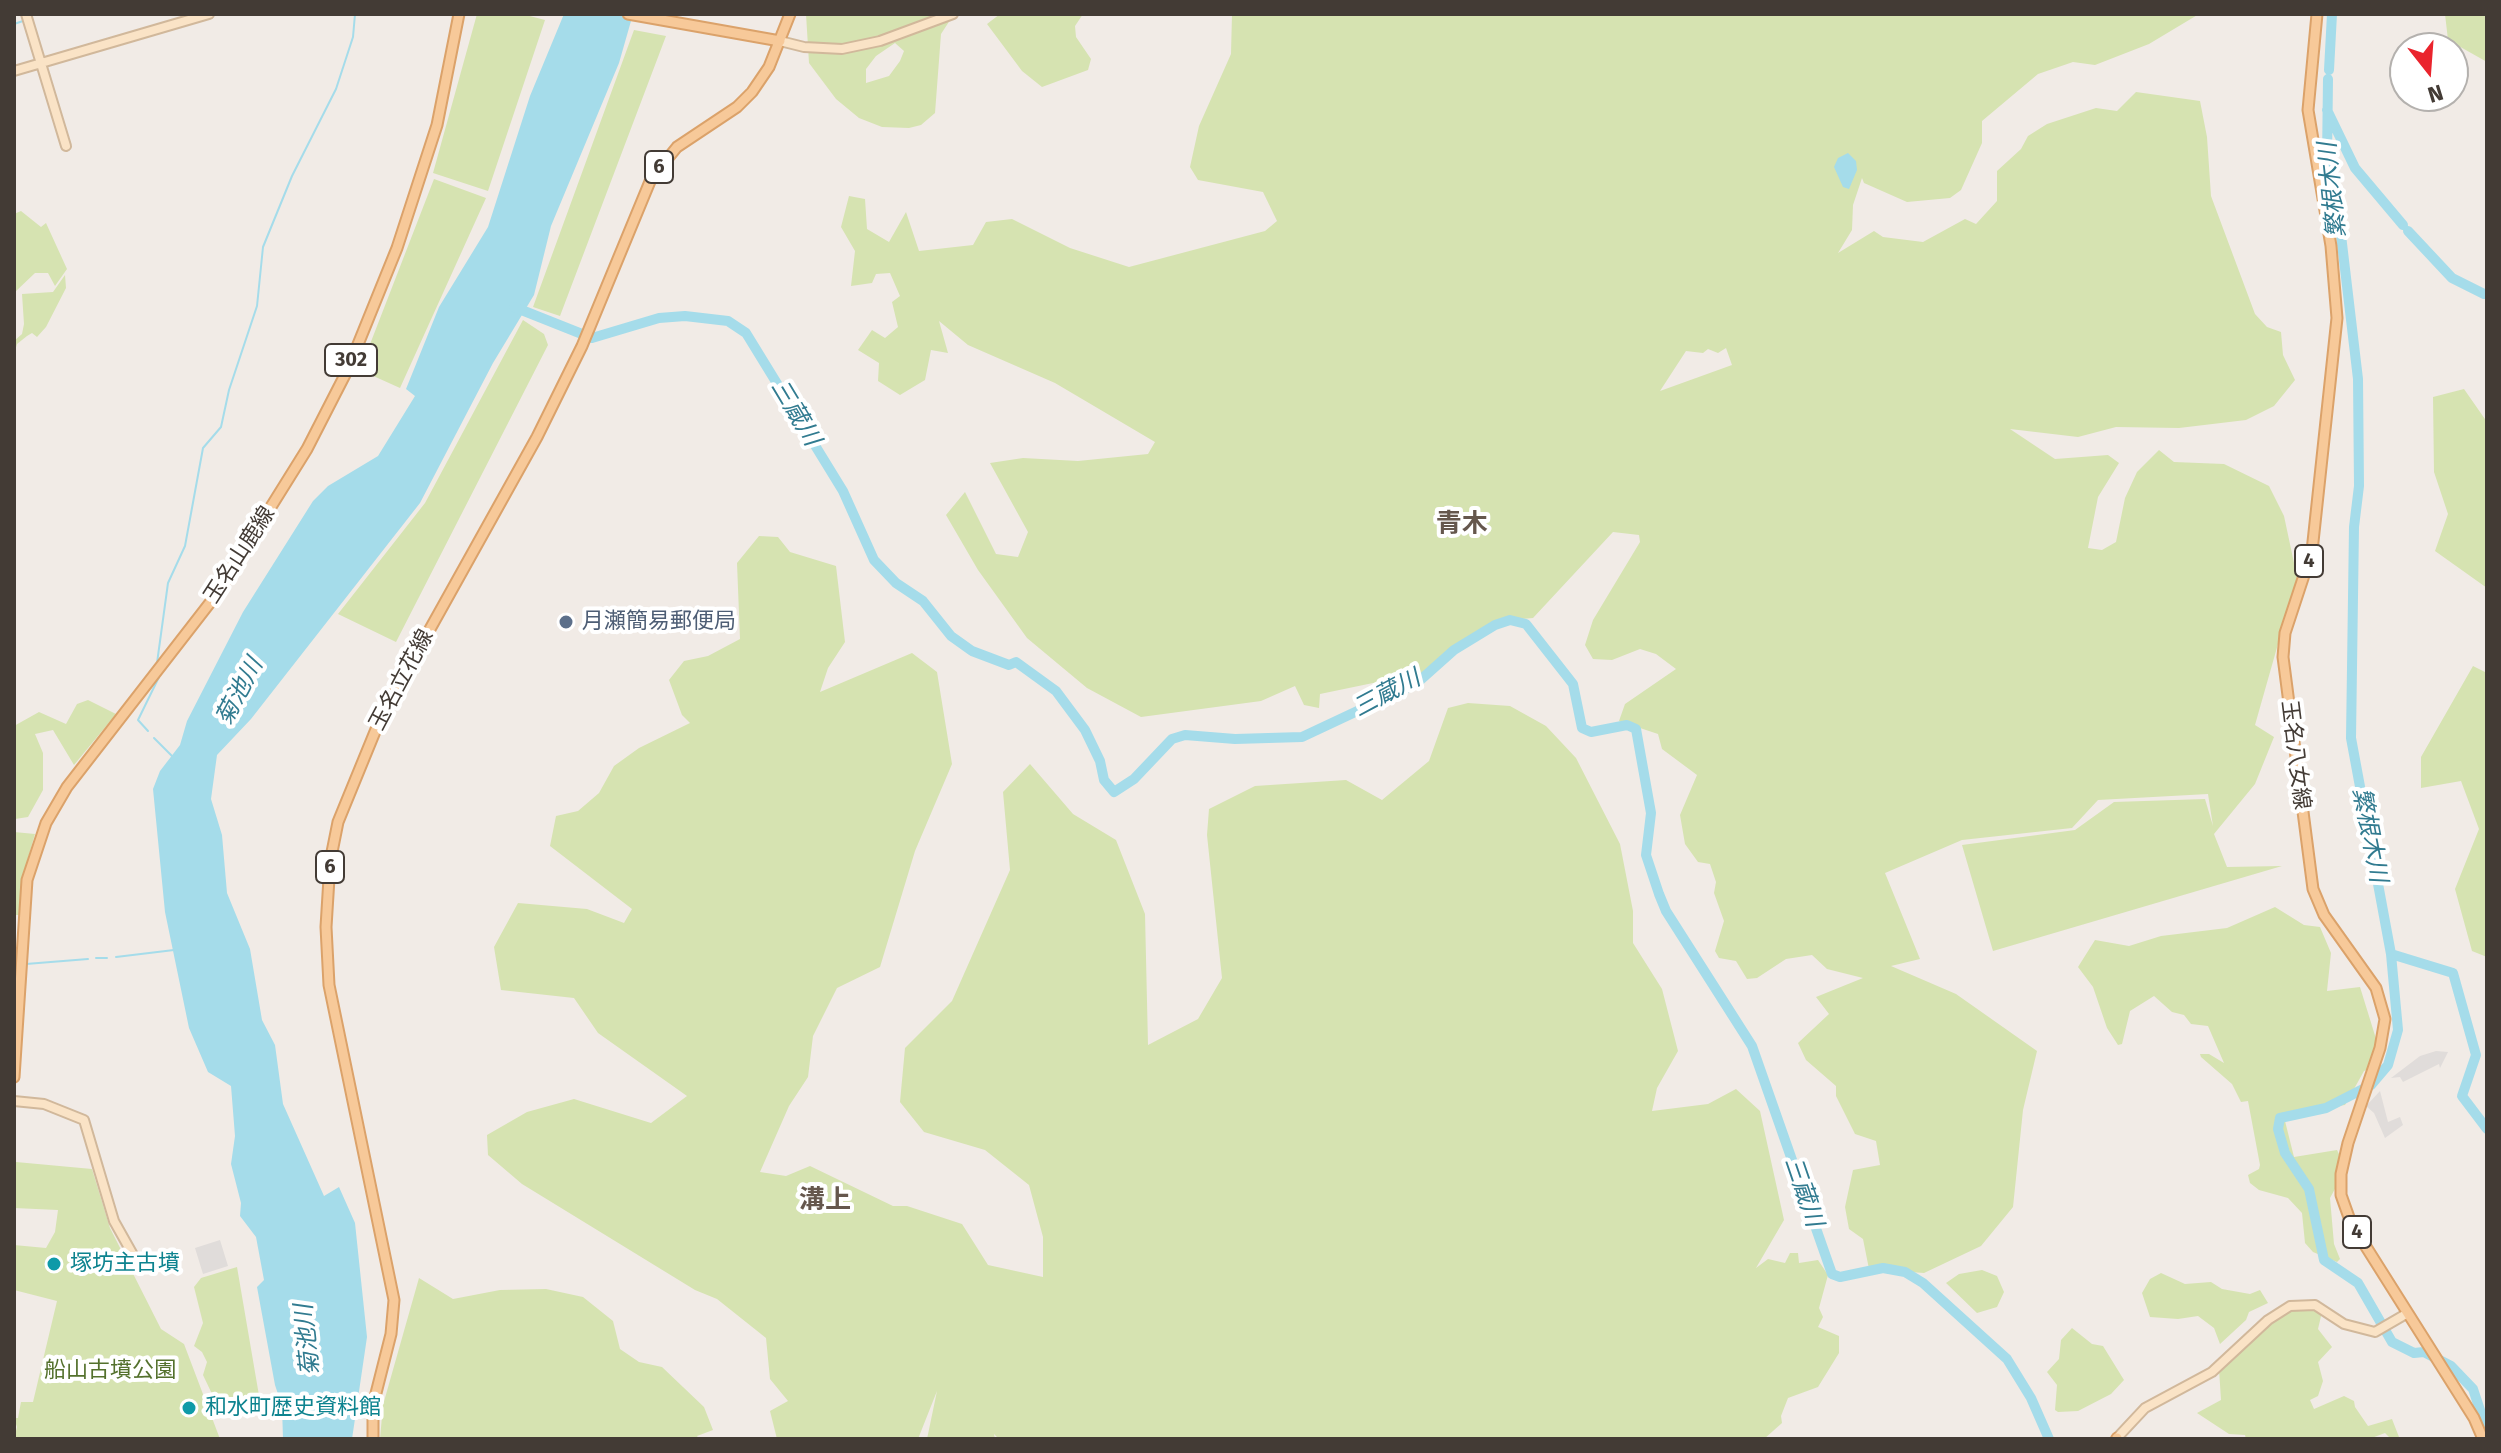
<!DOCTYPE html>
<meta charset="utf-8">
<style>
body{margin:0}
#map{position:relative;width:2501px;height:1453px;overflow:hidden;background:#f1ebe6;font-family:"Fira Sans",sans-serif}
canvas{display:block}
.frame{position:absolute;inset:0;border:16px solid #433b35;pointer-events:none}
.north{position:absolute;left:2389px;top:32px;width:80px;height:80px;box-sizing:border-box;background:#fff;border:2px solid #b4b1ae;border-radius:50%;rotate:163deg;font-size:22px;font-weight:700;line-height:32px;text-align:center;color:#433b35}
.north::after{content:'';display:block;margin:auto;width:28px;height:36px;background:#ea242d;clip-path:polygon(50% 0,100% 100%,50% 72%,0 100%)}
</style>
<div id="map">
<canvas width="2501" height="1453"></canvas>
<div class="frame"></div>
<div class="north">N</div>
</div>
<script>
const ctx = document.querySelector('canvas').getContext('2d');
ctx.lineJoin = 'round';
function fillPath(path, color) {
  ctx.fillStyle = color;
  ctx.fill(path, 'evenodd');
}
function toPath(rows) {
  const path = new Path2D();
  for (const r of rows) {
    path.moveTo(r[0], r[1]);
    for (let i = 2; i < r.length; i += 2) path.lineTo(r[i], r[i + 1]);
  }
  return path;
}
function trace(path, color, width, dash) {
  ctx.strokeStyle = color;
  ctx.lineWidth = width;
  ctx.lineCap = dash ? 'butt' : 'round';
  ctx.setLineDash(dash || []);
  ctx.stroke(path);
}
function label(font, color, halo, rows, align = 'center') {
  ctx.font = font + ' "Fira Sans","Noto Sans JP",sans-serif';
  ctx.lineWidth = 8;
  ctx.setLineDash([]);
  ctx.textBaseline = 'middle';
  ctx.strokeStyle = halo;
  ctx.fillStyle = color;
  for (const [text, x, y, turn = 0] of rows) {
    ctx.save();
    ctx.translate(x, y);
    ctx.rotate((+turn || 0) * Math.PI / 180);
    ctx.textAlign = isNaN(turn) ? turn : align;
    if (halo) ctx.strokeText(text, 0, 0);
    ctx.fillText(text, 0, 0);
    ctx.restore();
  }
}
fillPath(toPath([
 [477,14,522,14,545,20,488,191,433,173],
 [806,14,954,14,941,34,935,113,921,125,909,128,882,127,859,118,836,99,809,63],
 [895,43,904,51,900,61,889,76,866,83,866,69,876,56],
 [1000,14,1083,14,1075,26,1076,37,1091,59,1088,70,1042,87,1022,71,987,24],
 [1232,14,2199,14,2149,44,2095,65,2073,62,2038,74,1982,121,1982,143,1961,190,1950,198,1907,202,1864,183,1862,178,1853,205,1852,230,1838,253,1874,231,1883,237,1923,242,1965,219,1976,224,1997,201,1997,171,2021,149,2028,136,2047,124,2096,108,2117,111,2136,92,2200,101,2207,137,2211,196,2255,314,2267,327,2281,332,2283,355,2295,380,2274,406,2246,420,2179,428,2116,427,2078,437,2010,429,2055,459,2108,455,2119,463,2098,497,2088,548,2102,550,2116,542,2125,498,2137,472,2159,450,2174,462,2224,464,2269,486,2284,516,2297,577,2255,725,2274,737,2255,784,2214,834,2227,867,2282,866,1993,951,1962,845,2075,830,2114,802,2205,799,2213,826,2208,794,2098,800,2072,828,1962,840,1885,873,1920,959,1891,966,1956,994,2037,1051,2023,1110,2013,1207,1981,1246,1924,1273,1869,1269,1863,1239,1849,1229,1845,1207,1853,1170,1880,1165,1876,1141,1855,1134,1836,1096,1836,1086,1806,1060,1798,1043,1829,1014,1816,997,1863,978,1827,969,1812,955,1786,959,1757,978,1747,979,1736,961,1719,958,1715,951,1724,921,1714,893,1716,882,1710,864,1698,862,1685,844,1680,815,1697,775,1662,749,1658,734,1619,721,1625,704,1676,669,1656,654,1640,649,1612,660,1593,659,1585,645,1593,620,1640,542,1639,535,1613,532,1533,618,1510,620,1473,635,1430,669,1391,690,1373,683,1320,694,1319,708,1304,705,1295,686,1261,701,1141,717,1087,688,1027,638,978,570,946,515,965,492,996,554,1018,557,1028,532,990,463,1023,458,1078,461,1148,454,1155,442,1055,383,968,345,939,321,948,353,931,350,925,380,900,395,878,381,879,363,858,350,872,330,885,338,898,327,892,302,900,296,890,273,876,274,872,283,851,286,855,251,841,227,849,196,865,199,867,229,889,242,906,212,919,251,973,245,986,222,1012,219,1070,248,1129,267,1265,231,1277,221,1263,192,1198,180,1190,167,1199,126,1231,54],
 [1726,348,1732,365,1660,391,1686,351,1703,353,1708,349,1718,353],
 [2445,14,2487,14,2487,62,2448,40],
 [634,30,666,36,560,316,533,307],
 [434,179,486,198,400,388,360,370],
 [21,211,41,227,46,223,67,269,55,286,48,273,35,273,14,293,14,214],
 [65,275,66,288,46,327,37,337,32,333,27,336,17,344,14,354,14,341,22,334,24,324,22,294,53,292],
 [523,320,544,334,548,345,396,642,338,614,425,503],
 [2464,389,2487,422,2487,588,2435,551,2448,514,2434,472,2433,397],
 [759,536,778,537,790,552,836,566,845,642,828,668,820,692,912,653,937,672,952,764,915,851,880,967,837,988,813,1036,808,1077,789,1106,760,1172,786,1176,810,1166,893,1206,907,1206,962,1224,988,1265,1043,1277,1043,1237,1029,1185,985,1150,924,1132,900,1102,905,1048,952,1001,1010,870,1003,792,1030,764,1073,814,1116,840,1145,914,1148,1045,1198,1019,1222,978,1207,835,1209,809,1255,786,1346,780,1382,800,1429,761,1448,708,1468,703,1510,706,1546,726,1576,758,1620,844,1633,911,1633,943,1662,989,1678,1051,1657,1088,1652,1111,1708,1104,1736,1089,1760,1111,1784,1220,1756,1268,1768,1259,1785,1263,1790,1253,1798,1253,1799,1263,1818,1260,1828,1275,1819,1308,1823,1317,1818,1327,1839,1336,1839,1353,1818,1387,1788,1398,1781,1416,1782,1423,1764,1439,999,1439,994,1434,995,1439,927,1439,937,1391,918,1439,777,1439,770,1411,788,1401,770,1379,766,1338,717,1299,695,1290,522,1184,488,1155,487,1135,527,1112,574,1099,651,1123,687,1096,598,1033,574,998,501,990,494,947,518,903,587,909,624,923,632,909,550,846,556,816,578,811,599,793,614,766,639,748,690,723,682,715,669,680,684,661,708,656,740,639,737,563],
 [2473,666,2487,673,2487,957,2472,951,2455,889,2479,829,2461,781,2421,788,2421,757],
 [88,700,116,714,74,765,53,730,35,734,43,753,43,790,28,817,15,819,14,726,39,712,66,724,77,704],
 [14,832,35,834,24,872,19,915,14,915],
 [2275,907,2304,925,2320,927,2331,953,2327,991,2360,987,2377,1042,2375,1067,2364,1071,2345,1105,2283,1113,2294,1157,2337,1150,2339,1154,2336,1187,2330,1198,2334,1244,2340,1259,2337,1262,2313,1252,2305,1243,2302,1213,2288,1198,2259,1190,2250,1183,2248,1175,2259,1169,2260,1165,2248,1101,2241,1102,2232,1084,2201,1057,2200,1054,2209,1054,2224,1063,2208,1026,2191,1024,2184,1015,2172,1012,2154,996,2130,1011,2122,1044,2118,1045,2107,1028,2093,987,2078,967,2095,940,2129,946,2161,936,2227,928],
 [16,1162,92,1169,110,1228,161,1329,184,1344,220,1439,14,1439,17,1427,14,1418,18,1418,21,1402,33,1402,57,1301,14,1290,14,1245,46,1248,55,1232,58,1210,14,1208],
 [237,1267,262,1413,223,1417,203,1375,207,1362,202,1352,194,1346,203,1323,194,1287,201,1278],
 [1982,1270,1997,1276,2004,1292,1997,1307,1977,1313,1946,1283,1959,1274],
 [2161,1273,2185,1284,2211,1282,2222,1289,2250,1294,2260,1290,2268,1303,2249,1312,2246,1320,2220,1344,2214,1328,2198,1316,2178,1319,2150,1317,2142,1293,2150,1279],
 [419,1278,453,1299,500,1290,546,1289,583,1297,613,1321,620,1349,639,1362,662,1367,704,1407,713,1430,697,1436,699,1439,380,1439,383,1405],
 [2308,1307,2322,1312,2318,1329,2332,1347,2318,1362,2323,1381,2318,1396,2310,1400,2314,1409,2344,1396,2354,1401,2355,1407,2368,1426,2392,1419,2399,1437,2391,1439,2385,1433,2369,1439,2246,1439,2245,1435,2229,1434,2197,1413,2221,1400,2219,1369,2281,1313],
 [2072,1328,2092,1344,2103,1346,2124,1380,2111,1394,2078,1411,2058,1412,2055,1410,2057,1385,2047,1372,2059,1359,2061,1340]
]), '#d6e3b1');
fillPath(toPath([
 [2436,1051,2448,1052,2440,1068,2439,1064,2403,1082,2400,1077,2391,1078,2420,1056],
 [2380,1091,2388,1122,2400,1117,2403,1125,2385,1138,2374,1113,2366,1106],
 [220,1240,228,1266,203,1274,195,1248]
]), '#e0dcda');
fillPath(toPath([
 [564,14,633,14,619,63,551,226,534,295,493,363,420,503,251,719,217,755,211,799,222,835,227,893,250,949,262,1020,275,1045,283,1104,324,1196,339,1187,355,1223,367,1337,352,1439,283,1439,282,1406,275,1385,257,1287,264,1280,256,1237,240,1216,241,1203,231,1164,235,1136,231,1086,208,1072,189,1028,165,912,153,789,160,771,180,745,187,721,243,612,313,501,328,486,378,456,415,396,406,389,439,307,488,227,530,96],
 [1848,153,1856,161,1857,170,1849,189,1843,187,1834,167,1838,158]
]), '#a5dcea');
trace(toPath([
 [14,24,23,21],
 [157,663,168,583,185,546,203,448,221,427,229,390,257,306,263,247,292,176,336,89,353,37,355,14],
 [148,731,138,720,159,677],
 [154,738,172,756],
 [116,957,174,950],
 [96,958,107,958],
 [14,961,17,961],
 [26,964,88,959]
]), '#a5dcea', 2);
trace(toPath([
 [2329,70,2332,14],
 [2328,79,2327,160,2341,235,2358,379,2359,486,2354,527,2351,738,2391,954,2398,1030,2388,1065,2371,1085,2326,1108,2280,1118,2278,1129,2285,1153,2309,1189,2324,1260,2358,1283,2392,1342,2414,1353,2424,1352,2451,1366,2473,1389,2487,1431],
 [2327,110,2355,168,2403,225],
 [2408,231,2452,278,2484,294],
 [514,307,592,338,659,318,685,316,728,321,746,333,843,491,874,560,896,583,923,601,951,636,972,651,1009,665,1016,662,1056,691,1085,730,1100,761,1104,780,1114,792,1134,779,1172,739,1185,735,1235,739,1302,737,1417,683,1454,650,1495,625,1510,620,1526,624,1573,684,1582,728,1591,732,1627,725,1636,729,1651,813,1646,855,1659,894,1666,911,1752,1046,1832,1274,1840,1277,1883,1268,1905,1272,1923,1283,2007,1359,2031,1398,2049,1439],
 [2391,954,2453,973,2476,1055,2462,1096,2487,1129]
]), '#a5dcea', 10);
const secondary = toPath([
 [26,14,66,146],
 [780,41,804,47,842,49,880,41,953,14],
 [14,71,209,14],
 [14,1101,44,1104,84,1120,114,1221,137,1262],
 [2116,1439,2145,1408,2212,1372,2268,1320,2290,1306,2315,1305,2344,1324,2375,1332,2406,1314]
]);
const primary = toPath([
 [628,14,780,41],
 [2317,14,2308,110,2331,246,2337,318,2312,551,2285,633,2283,657,2313,889,2324,915,2376,988,2385,1019,2380,1048,2348,1143,2341,1174,2341,1195,2351,1223,2474,1418,2483,1439],
 [14,1077,27,880,46,823,67,787,216,595,307,449,348,369,397,248,437,125,459,14],
 [2117,1438,2117,1439],
 [373,1439,373,1405,391,1334,394,1300,329,985,326,927,330,862,338,822,381,717,537,437,582,346,651,179,677,147,737,107,752,92,769,67,790,14]
]);
trace(secondary, '#d1b89b', 12);
trace(primary, '#dba26a', 13);
trace(secondary, '#fae3c6', 8);
trace(primary, '#f7c999', 9);
for (const [x, y, r, color] of [
 [566,622,8,"#5c6f8a"],
 [54,1264,8,"#0f9aa8"],
 [189,1408,8,"#0f9aa8"]
]) {
  const dot = new Path2D();
  dot.arc(x, y, r, 0, 2 * Math.PI);
  ctx.fillStyle = color;
  ctx.fill(dot);
  trace(dot, '#fff', 3);
}
for (const [x, y, w] of [
 [659,167,28],
 [351,360,52],
 [2309,561,28],
 [330,867,28],
 [2357,1232,28]
]) {
  const box = new Path2D();
  box.roundRect(x - w / 2, y - 16, w, 32, 6);
  ctx.fillStyle = '#fff';
  ctx.fill(box);
  trace(box, '#433b35', 2);
}
label('bold 20px', '#433b35', null, [
 ["6",659,167],
 ["302",351,360],
 ["4",2309,561],
 ["6",330,867],
 ["4",2357,1232]
]);
label('22px', '#433b35', '#fff', [
 ["玉名山鹿線",240,555,-57],
 ["玉名立花線",402,680,-62],
 ["玉名八女線",2295,755,83]
]);
label('22px', '#4e5e75', '#fff', [
 ["月瀬簡易郵便局",582,622]
], 'left');
label('22px', '#0d838f', '#fff', [
 ["塚坊主古墳",70,1264],
 ["和水町歴史資料館",205,1408]
], 'left');
label('22px', '#54712d', '#fff', [
 ["船山古墳公園",110,1371]
]);
label('italic 24px', '#317b90', '#fff', [
 ["繁根木川",2333,190,-96],
 ["三蔵川",795,413,59],
 ["菊池川",240,692,-62],
 ["三蔵川",1387,694,-28],
 ["繁根木川",2369,835,79],
 ["三蔵川",1803,1192,71],
 ["菊池川",308,1340,-96]
]);
label('bold 26px', '#65574d', '#fff', [
 ["青木",1462,525],
 ["溝上",825,1201]
]);
</script>
